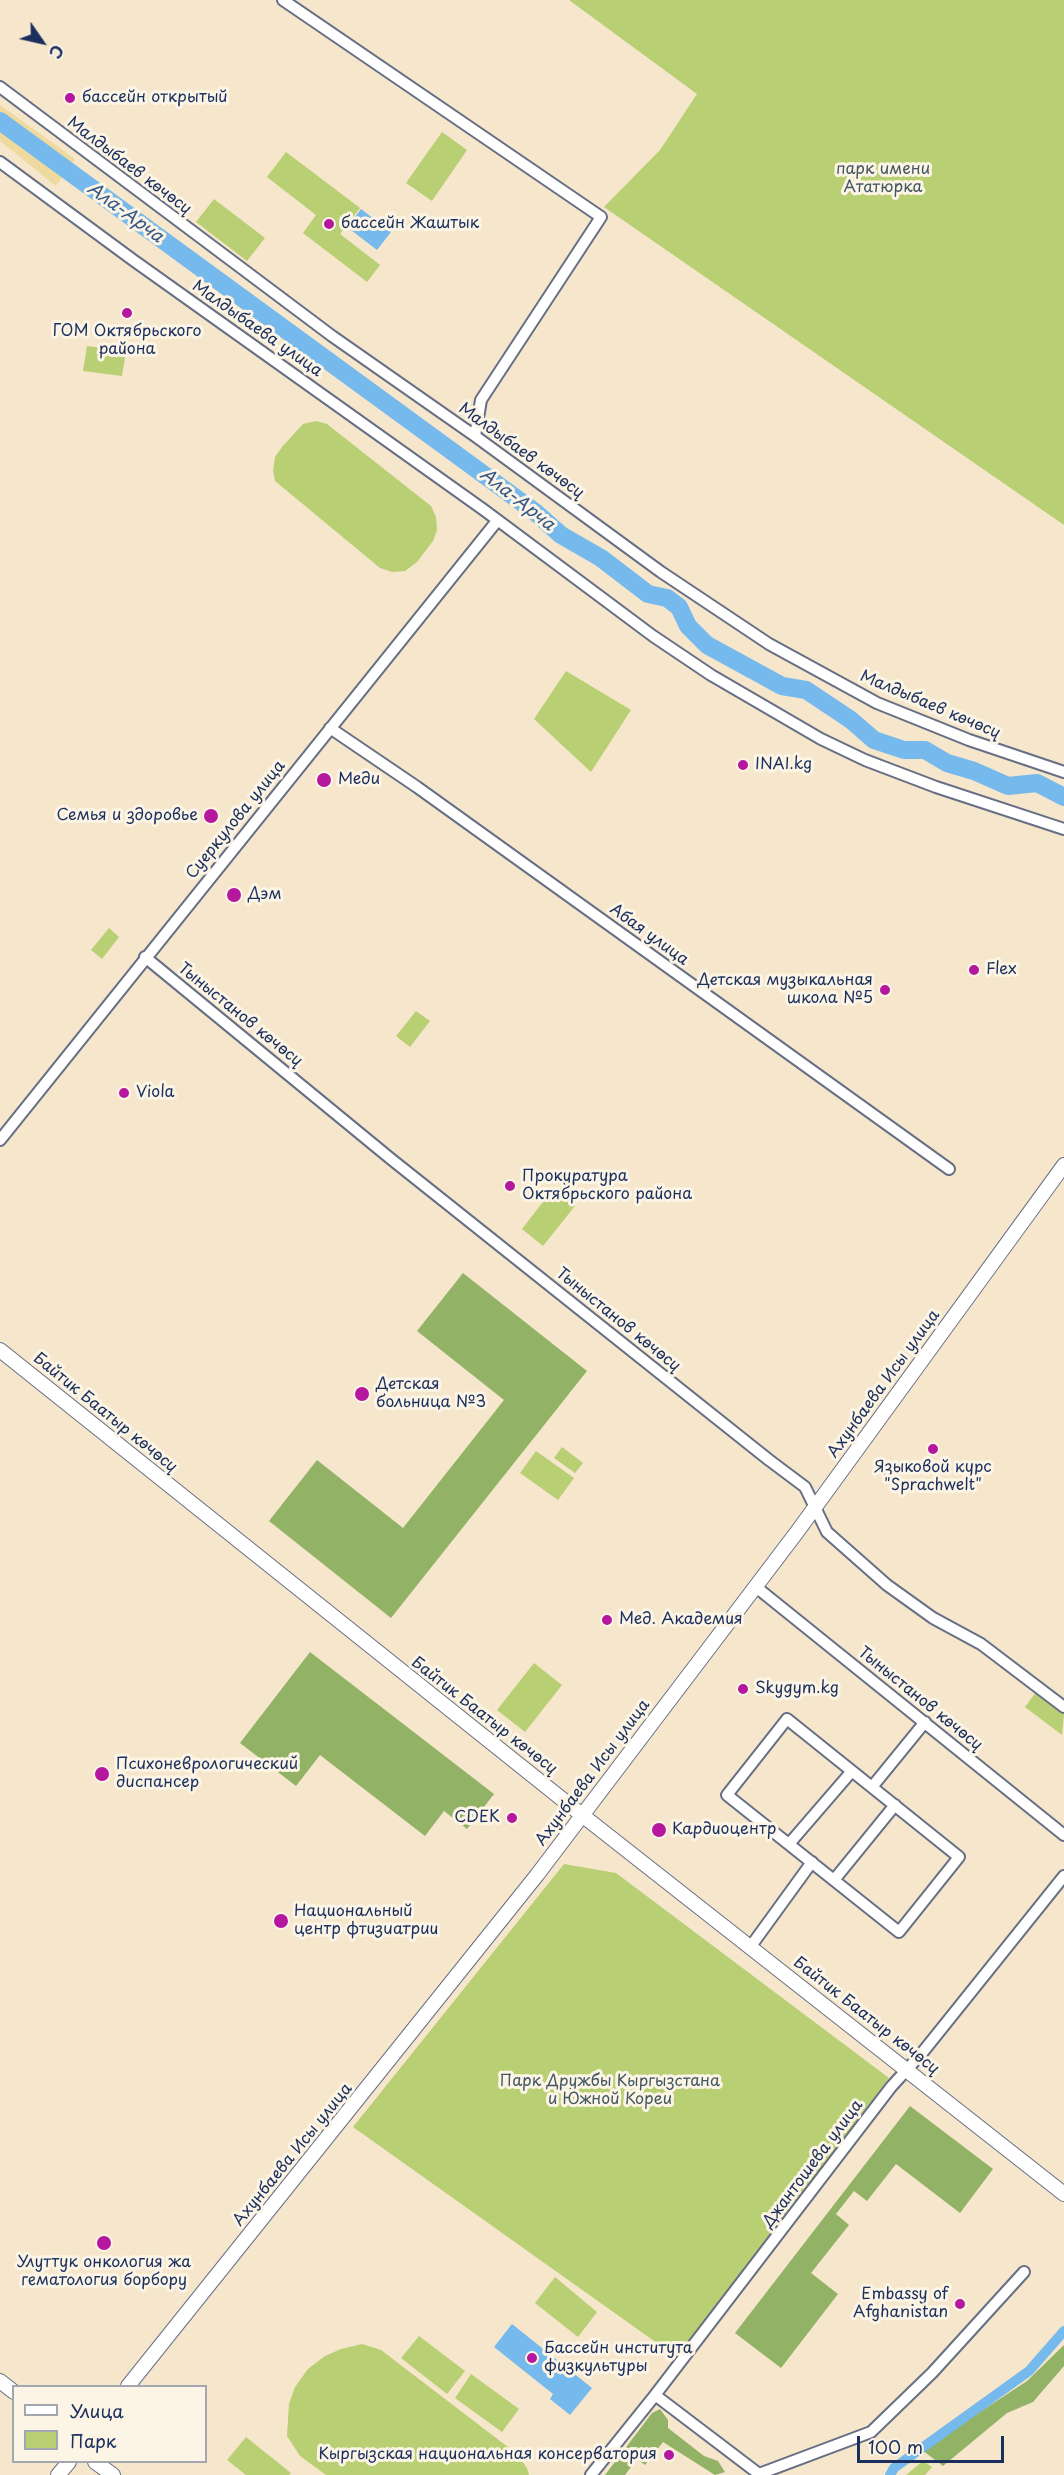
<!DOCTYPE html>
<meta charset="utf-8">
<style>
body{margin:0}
#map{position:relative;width:1064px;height:2475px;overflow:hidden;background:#f5e6cc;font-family:"Playpen Sans",sans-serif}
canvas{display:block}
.legend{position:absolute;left:12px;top:2385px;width:195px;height:78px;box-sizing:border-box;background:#fcf5e5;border:2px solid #a2a6af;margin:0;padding:8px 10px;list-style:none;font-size:18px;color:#1b2f5e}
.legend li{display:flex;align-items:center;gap:12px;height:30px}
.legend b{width:30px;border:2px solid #a2a6af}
.north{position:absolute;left:12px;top:12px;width:60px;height:60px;-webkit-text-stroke:4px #fcf5e5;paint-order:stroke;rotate:124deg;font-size:16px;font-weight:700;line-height:24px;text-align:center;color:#1b2f5e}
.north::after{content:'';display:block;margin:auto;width:21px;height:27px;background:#1b2f5e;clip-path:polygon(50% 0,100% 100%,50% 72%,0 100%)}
.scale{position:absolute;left:857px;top:2436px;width:147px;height:27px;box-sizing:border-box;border:3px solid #1b2f5e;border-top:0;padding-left:8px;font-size:18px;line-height:21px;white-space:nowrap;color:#1b2f5e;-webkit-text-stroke:4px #fcf5e5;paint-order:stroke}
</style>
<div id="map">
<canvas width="1064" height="2475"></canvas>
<ul class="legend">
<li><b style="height:8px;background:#fff"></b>Улица</li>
<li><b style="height:16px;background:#b9cf73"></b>Парк</li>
</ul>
<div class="north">С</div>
<div class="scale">100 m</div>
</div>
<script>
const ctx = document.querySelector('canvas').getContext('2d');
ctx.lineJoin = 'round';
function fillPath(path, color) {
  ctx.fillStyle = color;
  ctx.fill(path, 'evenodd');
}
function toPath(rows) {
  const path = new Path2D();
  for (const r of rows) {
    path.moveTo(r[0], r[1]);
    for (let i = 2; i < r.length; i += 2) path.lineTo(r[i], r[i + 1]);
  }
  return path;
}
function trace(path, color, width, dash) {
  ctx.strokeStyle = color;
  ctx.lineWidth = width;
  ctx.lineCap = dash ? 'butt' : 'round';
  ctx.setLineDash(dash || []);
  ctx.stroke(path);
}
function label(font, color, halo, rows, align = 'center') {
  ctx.font = font + ' "Playpen Sans",sans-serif';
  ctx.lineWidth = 6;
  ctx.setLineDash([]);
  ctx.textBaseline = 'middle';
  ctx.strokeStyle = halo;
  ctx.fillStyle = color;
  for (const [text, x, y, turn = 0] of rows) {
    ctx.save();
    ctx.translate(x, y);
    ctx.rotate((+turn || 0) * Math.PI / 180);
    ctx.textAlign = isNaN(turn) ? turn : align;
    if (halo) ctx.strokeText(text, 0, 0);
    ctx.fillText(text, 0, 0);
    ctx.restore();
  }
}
fillPath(toPath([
 [569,0,1064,0,1064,525,604,207,660,150,697,94],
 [442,132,467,150,432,201,406,183],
 [286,152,360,208,340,234,380,265,367,282,303,233,316,215,267,177],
 [214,199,265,238,247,261,196,222],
 [87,346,126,351,122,376,83,371],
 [316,421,327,424,431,506,436,517,437,530,433,541,417,562,405,571,392,572,380,568,275,481,273,471,275,457,282,447,303,424],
 [566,671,631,710,591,772,534,719],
 [109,928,119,937,102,959,91,950],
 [416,1011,430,1021,410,1047,396,1036],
 [553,1189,575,1206,543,1246,522,1229],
 [562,1447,583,1463,575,1473,554,1458],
 [536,1451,574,1478,558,1500,520,1473],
 [534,1663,562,1685,525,1732,497,1710],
 [1036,1692,1064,1713,1062,1735,1025,1707],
 [564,1864,616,1873,889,2078,678,2358,353,2127],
 [555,2277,597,2312,578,2337,535,2303],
 [419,2336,465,2371,447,2394,401,2358],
 [362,2344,381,2350,517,2454,527,2468,529,2475,326,2475,300,2456,287,2436,289,2404,295,2387,308,2369,325,2356,341,2349],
 [471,2374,519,2409,502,2432,455,2398],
 [246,2437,291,2473,289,2475,246,2475,227,2460],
 [923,2461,932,2467,925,2475,906,2475]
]), '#b9cf73');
fillPath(toPath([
 [463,1273,587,1371,391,1618,269,1521,317,1460,403,1528,504,1400,417,1331],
 [310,1652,494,1794,467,1829,444,1811,425,1836,320,1755,296,1786,240,1743],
 [910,2106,993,2169,960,2213,896,2164,867,2201,854,2191,836,2214,849,2225,811,2273,838,2294,781,2368,735,2333],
 [1064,2345,1064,2366,1033,2402,1007,2413,943,2466,922,2450,1027,2381],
 [660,2409,668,2420,668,2428,704,2456,718,2461,725,2472,715,2475,663,2442,645,2465,637,2459,625,2475,605,2475,652,2413]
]), '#92b265');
fillPath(toPath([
 [0,105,75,159,56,186,0,141]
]), '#eeda9e');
fillPath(toPath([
 [361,209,391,232,377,250,347,227],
 [512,2324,592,2388,570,2415,550,2399,553,2394,494,2347]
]), '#76b9ec');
trace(toPath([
 [890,2475,894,2468,1029,2371,1064,2331]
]), '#76b9ec', 10);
trace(toPath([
 [0,121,535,512,561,535,601,558,648,594,667,598,679,607,688,626,707,645,782,686,806,690,851,720,874,740,904,750,925,750,947,763,974,771,1008,786,1037,783,1064,797]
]), '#76b9ec', 18);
const minor = toPath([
 [283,0,601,217,481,400,475,436],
 [0,87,332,336,475,436,661,572,769,644,877,703,969,740,1064,772],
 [0,162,133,260,484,510,653,636,711,675,821,739,865,760,936,787,1064,829],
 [330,728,417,787,949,1169],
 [145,957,391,1159,769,1460,805,1487,827,1532,887,1585,933,1618,981,1644,1064,1707],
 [0,1140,497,521],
 [756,1587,1064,1835],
 [787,1719,959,1857,899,1932,727,1795,787,1719],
 [872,1787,925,1722],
 [789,1844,852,1771],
 [834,1880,895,1805],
 [751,1946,812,1862],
 [655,2395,759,2474,871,2432,932,2373,1024,2272],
 [591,2475,652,2399,891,2087,922,2053,1064,1876]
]);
const major = toPath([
 [0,1350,582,1815,1064,2194],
 [0,2381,14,2392],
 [128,2386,537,1875,797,1532,1064,1165],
 [95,2462,113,2475],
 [58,2475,69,2462]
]);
trace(minor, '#676f84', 14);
trace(major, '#676f84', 16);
trace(minor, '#fff', 10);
trace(major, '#fff', 14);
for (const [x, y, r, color] of [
 [70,98,6,"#b5179e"],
 [329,224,6,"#b5179e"],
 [127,313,6,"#b5179e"],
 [743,765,6,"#b5179e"],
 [324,780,8,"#b5179e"],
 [211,816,8,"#b5179e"],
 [234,895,8,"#b5179e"],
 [974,970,6,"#b5179e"],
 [885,990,6,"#b5179e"],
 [124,1093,6,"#b5179e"],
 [510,1186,6,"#b5179e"],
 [362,1394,8,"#b5179e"],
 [933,1449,6,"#b5179e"],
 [607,1620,6,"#b5179e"],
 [743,1689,6,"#b5179e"],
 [102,1774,8,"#b5179e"],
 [512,1818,6,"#b5179e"],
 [659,1830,8,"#b5179e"],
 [281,1921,8,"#b5179e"],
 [104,2243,8,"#b5179e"],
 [960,2304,6,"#b5179e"],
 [532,2358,6,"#b5179e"],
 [669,2455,6,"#b5179e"]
]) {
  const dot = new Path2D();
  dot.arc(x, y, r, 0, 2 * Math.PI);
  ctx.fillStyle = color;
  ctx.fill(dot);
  trace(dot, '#fcf5e5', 2);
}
label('16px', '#1b2f5e', '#fcf5e5', [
 ["бассейн открытый",82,98],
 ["бассейн Жаштык",341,224],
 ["ГОМ Октябрьского",127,332,"center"],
 ["района",127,350,"center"],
 ["INAI.kg",755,765],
 ["Меди",338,780],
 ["Семья и здоровье",198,816,"right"],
 ["Дэм",248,895],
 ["Flex",986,970],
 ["Детская музыкальная",873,981,"right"],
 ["школа №5",873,999,"right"],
 ["Viola",136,1093],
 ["Прокуратура",522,1177],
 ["Октябрьского района",522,1195],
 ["Детская",376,1385],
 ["больница №3",376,1403],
 ["Языковой курс",933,1468,"center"],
 ["\"Sprachwelt\"",933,1486,"center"],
 ["Мед. Академия",619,1620],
 ["Skygym.kg",755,1689],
 ["Психоневрологический",116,1765],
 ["диспансер",116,1783],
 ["CDEK",500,1818,"right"],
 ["Кардиоцентр",672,1830],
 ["Национальный",294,1912],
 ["центр фтизиатрии",294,1930],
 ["Улуттук онкология жа",104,2263,"center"],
 ["гематология борбору",104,2281,"center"],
 ["Embassy of",948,2295,"right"],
 ["Afghanistan",948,2313,"right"],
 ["Бассейн института",544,2349],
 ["физкультуры",544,2367],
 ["Кыргызская национальная консерватория",657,2455,"right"]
], 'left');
label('16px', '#1b2f5e', '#fcf5e5', [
 ["Малдыбаев көчөсү",129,166,37],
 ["Малдыбаева улица",257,329,35],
 ["Малдыбаев көчөсү",521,451,36],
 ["Малдыбаев көчөсү",930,705,23],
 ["Суеркулова улица",236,820,-51],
 ["Абая улица",649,935,36],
 ["Тыныстанов көчөсү",240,1015,39],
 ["Тыныстанов көчөсү",618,1320,39],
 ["Ахунбаева Исы улица",884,1384,-54],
 ["Байтик Баатыр көчөсү",105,1413,39],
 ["Тыныстанов көчөсү",920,1699,39],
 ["Байтик Баатыр көчөсү",484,1716,38],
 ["Ахунбаева Исы улица",593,1773,-53],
 ["Байтик Баатыр көчөсү",866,2016,38],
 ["Ахунбаева Исы улица",293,2155,-51],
 ["Джантошева улица",813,2164,-53]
]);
label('16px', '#425763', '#fcf5e5', [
 ["парк имени",883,170],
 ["Ататюрка",883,188],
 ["Парк Дружбы Кыргызстана",610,2082],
 ["и Южной Кореи",610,2100]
]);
label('italic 18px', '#365889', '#fcf5e5', [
 ["Ала-Арча",125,213,36],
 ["Ала-Арча",517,500,38]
]);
</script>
